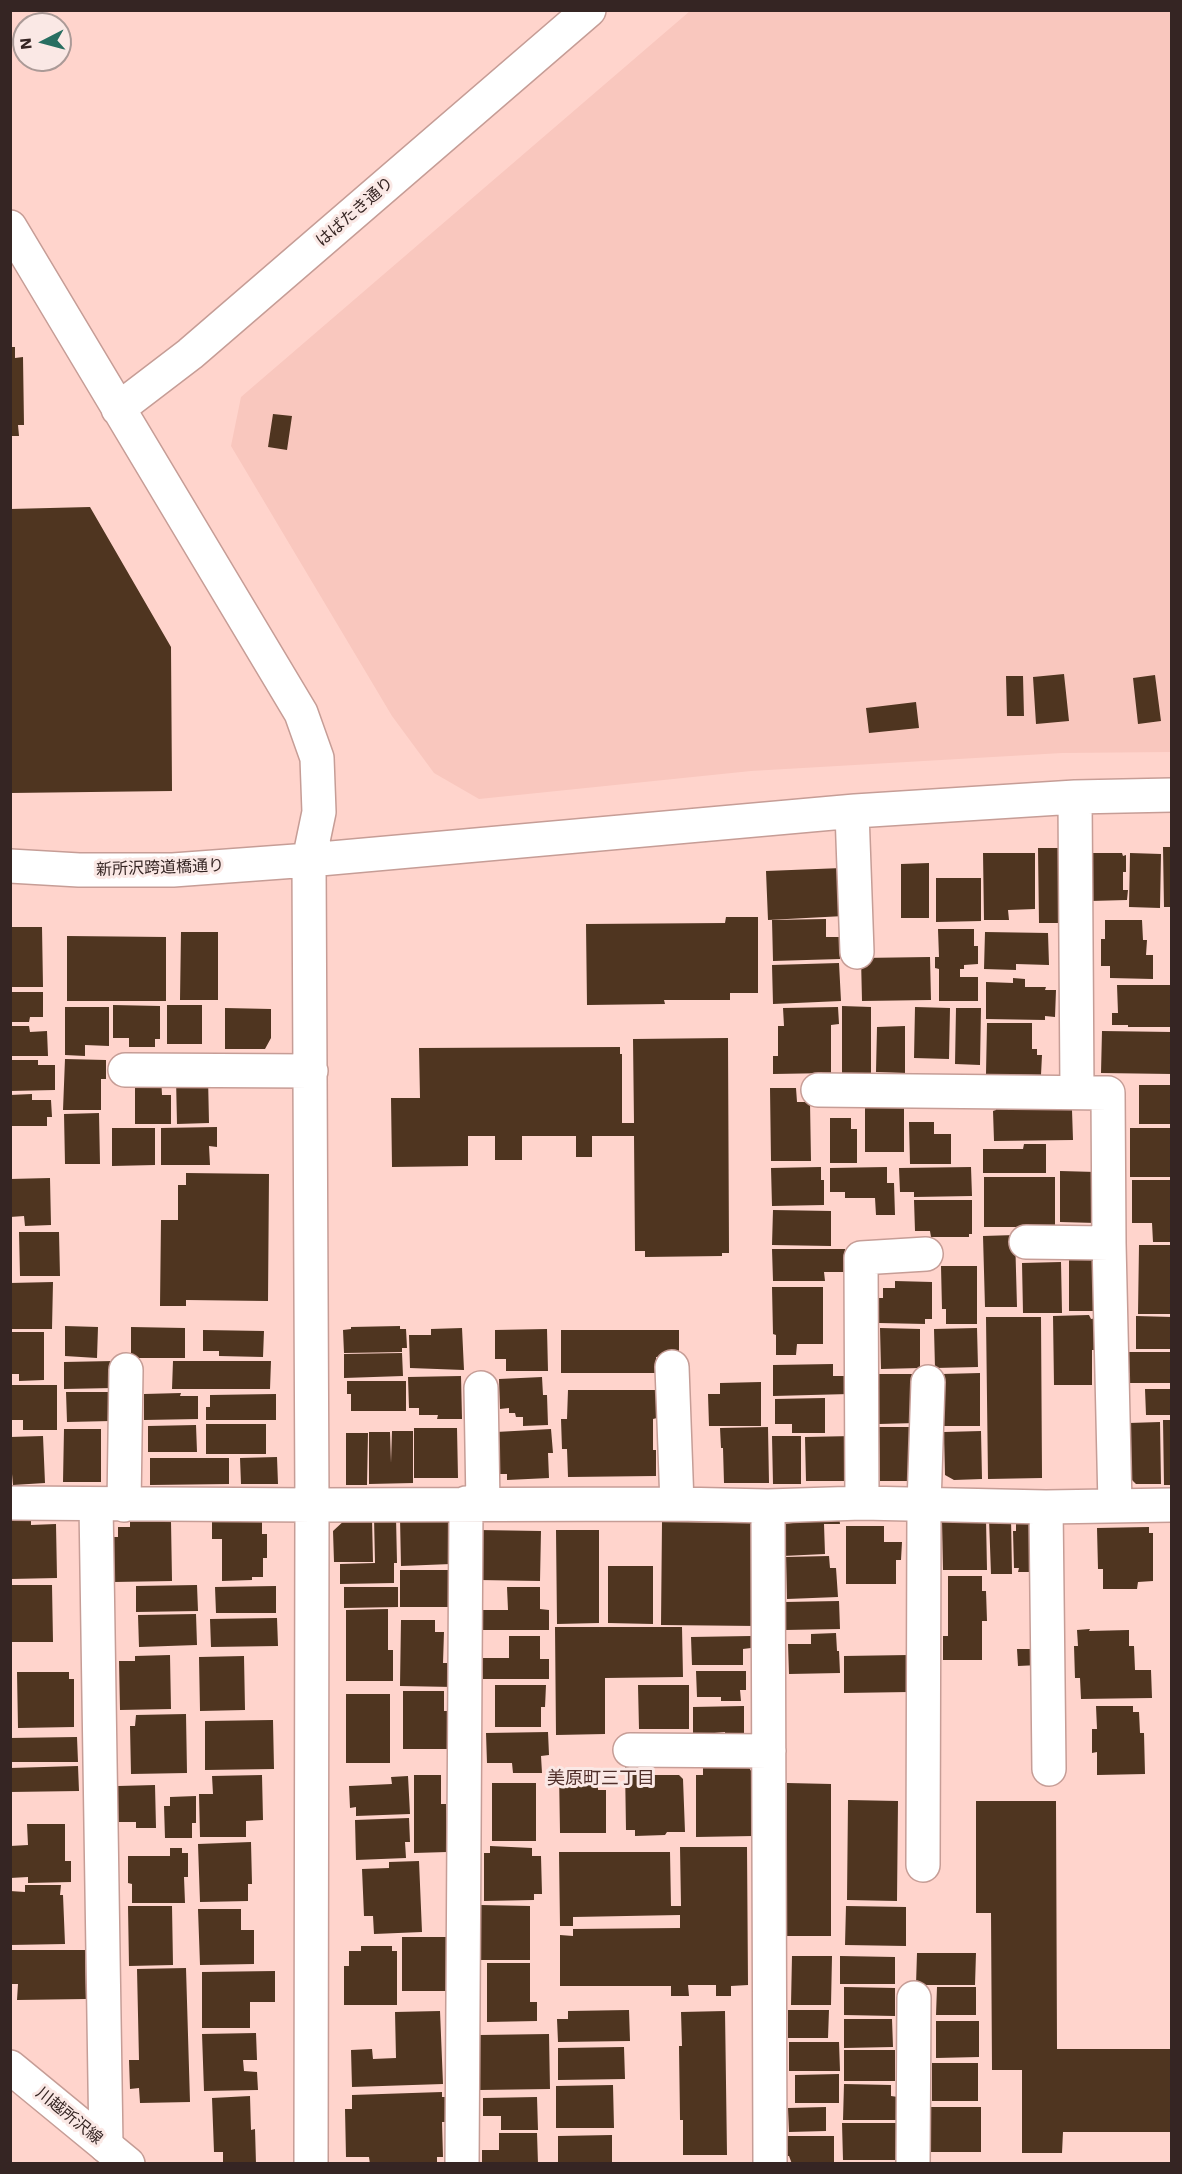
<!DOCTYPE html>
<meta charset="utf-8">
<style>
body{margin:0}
#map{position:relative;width:1182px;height:2174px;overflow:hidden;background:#ffd4cc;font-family:"Work Sans",sans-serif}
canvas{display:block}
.frame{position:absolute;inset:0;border:12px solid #352523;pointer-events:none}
.north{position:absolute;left:12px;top:12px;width:60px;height:60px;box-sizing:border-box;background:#fae8e5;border:2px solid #ab9a97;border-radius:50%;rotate:264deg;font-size:16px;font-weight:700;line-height:24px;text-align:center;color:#352523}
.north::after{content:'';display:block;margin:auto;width:21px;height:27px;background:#286e61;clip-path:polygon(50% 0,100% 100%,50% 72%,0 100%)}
</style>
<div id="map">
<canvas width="1182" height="2174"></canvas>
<div class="frame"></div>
<div class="north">N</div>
</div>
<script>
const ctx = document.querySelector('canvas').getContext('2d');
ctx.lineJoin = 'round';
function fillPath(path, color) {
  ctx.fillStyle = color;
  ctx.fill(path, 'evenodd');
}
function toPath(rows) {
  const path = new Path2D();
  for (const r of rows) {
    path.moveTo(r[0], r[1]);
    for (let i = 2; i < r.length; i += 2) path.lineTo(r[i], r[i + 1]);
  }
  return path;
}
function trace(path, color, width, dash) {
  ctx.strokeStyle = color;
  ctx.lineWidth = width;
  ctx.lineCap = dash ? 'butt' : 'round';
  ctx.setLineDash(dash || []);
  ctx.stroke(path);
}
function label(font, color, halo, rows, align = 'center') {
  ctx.font = font + ' "Work Sans","Noto Sans JP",sans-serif';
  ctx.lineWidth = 6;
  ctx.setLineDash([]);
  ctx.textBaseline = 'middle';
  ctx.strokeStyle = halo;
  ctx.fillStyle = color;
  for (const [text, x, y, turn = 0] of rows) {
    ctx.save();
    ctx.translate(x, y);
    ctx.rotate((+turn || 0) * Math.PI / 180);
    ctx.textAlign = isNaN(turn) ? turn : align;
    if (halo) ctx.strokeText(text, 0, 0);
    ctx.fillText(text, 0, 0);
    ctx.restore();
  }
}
fillPath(toPath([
 [690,11,1171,11,1171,752,1062,753,751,771,479,799,434,773,392,716,231,446,241,397]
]), '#f9c7be');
fillPath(toPath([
 [10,347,15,347,15,358,23,357,24,425,18,425,19,436,10,436],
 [273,414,292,416,287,450,268,447],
 [90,507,171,647,172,791,10,793,10,509],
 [1064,674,1069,721,1036,724,1033,677],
 [1155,675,1161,721,1138,724,1133,678],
 [1006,676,1023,676,1024,716,1007,716],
 [916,702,919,728,869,733,866,708],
 [1163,847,1172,847,1172,907,1164,907],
 [1038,848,1064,848,1062,923,1039,923],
 [983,853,1035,853,1035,909,1008,910,1009,920,984,920],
 [1090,853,1122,853,1123,856,1126,855,1126,872,1123,872,1123,890,1128,890,1127,900,1090,901],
 [1130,853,1161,854,1160,908,1129,907],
 [929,863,929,918,901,918,901,864],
 [842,868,844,916,768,920,766,871],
 [936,878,981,878,981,921,936,922],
 [726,917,758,917,758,993,730,993,730,1000,664,1000,665,1004,587,1005,586,924,725,923],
 [826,919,826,937,839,937,840,959,773,961,772,920],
 [1105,920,1142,920,1143,940,1147,940,1146,955,1153,955,1153,979,1110,978,1110,966,1101,966,1101,939,1105,939],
 [10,927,42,927,43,987,10,987],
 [938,929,974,929,974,946,978,946,978,964,964,965,964,969,960,969,960,977,978,977,978,1001,939,1001,939,969,935,968,935,957,939,957],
 [181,932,218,932,218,1000,180,1000],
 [985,932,1048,933,1049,965,1016,964,1016,970,984,969],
 [67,936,166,937,166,1001,67,1001],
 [930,957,931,1000,862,1001,861,958],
 [839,963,841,1001,773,1004,772,965],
 [1013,978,1025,979,1025,987,1046,987,1045,990,1056,990,1055,1017,1045,1016,1045,1020,986,1019,986,982,1013,983],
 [1117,985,1172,985,1171,1027,1128,1027,1128,1025,1112,1025,1112,1013,1118,1013],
 [10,992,43,992,43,1017,30,1017,29,1022,10,1022],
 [113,1005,160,1006,160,1039,155,1039,155,1047,129,1047,129,1038,113,1038],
 [167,1005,202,1005,202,1044,167,1044],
 [842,1006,871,1007,871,1073,842,1073],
 [65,1007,109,1007,109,1046,85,1045,85,1056,65,1055],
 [838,1007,839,1024,831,1025,831,1073,773,1074,773,1056,778,1056,778,1026,784,1026,783,1008],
 [915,1007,950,1008,949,1059,914,1058],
 [225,1008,271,1009,271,1038,265,1049,225,1049],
 [956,1008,981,1008,980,1065,955,1064],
 [987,1023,1032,1023,1032,1049,1037,1049,1037,1055,1042,1055,1041,1075,986,1074],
 [10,1026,29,1026,30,1032,47,1031,48,1056,10,1056],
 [905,1026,905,1073,876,1072,877,1027],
 [1102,1031,1172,1032,1172,1074,1101,1073],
 [728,1038,729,1253,722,1253,722,1256,645,1257,645,1251,635,1251,634,1136,592,1136,592,1157,576,1157,576,1136,522,1136,522,1160,495,1160,495,1136,468,1136,468,1166,392,1167,391,1098,420,1098,419,1048,620,1047,620,1054,622,1054,622,1123,634,1123,633,1039],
 [65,1059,106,1060,106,1079,101,1079,101,1110,63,1110],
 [10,1060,38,1060,38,1065,55,1065,55,1090,10,1091],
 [161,1076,162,1095,171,1095,171,1124,135,1124,135,1081],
 [208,1077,209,1123,177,1124,176,1078],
 [1139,1085,1172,1085,1172,1124,1139,1124],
 [770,1088,796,1088,797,1102,810,1102,811,1161,771,1161],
 [32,1094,32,1100,51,1100,52,1117,47,1117,47,1126,10,1126,10,1095],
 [865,1101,904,1107,904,1152,865,1152],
 [1048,1102,1048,1110,1072,1110,1073,1140,994,1141,993,1111,996,1110,996,1104],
 [99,1113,100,1164,65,1164,64,1114],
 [830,1118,851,1118,851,1129,857,1129,857,1163,830,1163],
 [909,1122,934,1122,934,1134,951,1134,951,1164,910,1164],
 [217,1127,217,1147,209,1146,210,1165,161,1165,161,1128],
 [112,1128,155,1128,155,1165,112,1166],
 [1130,1128,1172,1128,1172,1177,1130,1177],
 [1024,1144,1046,1144,1046,1173,983,1173,983,1149,1023,1149],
 [821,1167,821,1180,824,1180,824,1205,772,1206,771,1168],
 [887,1167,887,1183,894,1183,895,1215,876,1215,875,1198,845,1198,845,1192,830,1192,830,1168],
 [971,1167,972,1196,914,1197,914,1192,900,1192,899,1168],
 [1060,1171,1096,1172,1096,1223,1060,1222],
 [186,1173,269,1174,268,1301,186,1300,186,1306,160,1306,161,1220,178,1220,178,1185,186,1185],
 [984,1177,1055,1177,1055,1227,984,1227],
 [50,1178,51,1225,25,1226,24,1216,10,1217,10,1179],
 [1132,1180,1172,1180,1172,1242,1153,1242,1152,1223,1132,1223],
 [914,1200,972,1200,972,1234,969,1234,969,1237,931,1237,930,1231,915,1231],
 [773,1210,831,1211,831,1246,772,1245],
 [19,1232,59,1232,60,1276,20,1276],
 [1015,1235,1017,1307,985,1307,983,1236],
 [1139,1245,1172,1245,1172,1314,1138,1314],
 [772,1249,845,1249,846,1272,824,1272,825,1281,773,1281],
 [1069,1258,1098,1258,1099,1311,1069,1311],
 [1061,1262,1062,1313,1023,1313,1022,1263],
 [941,1266,977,1266,977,1324,946,1324,946,1309,942,1309],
 [895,1281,932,1282,932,1319,925,1319,925,1324,879,1323,879,1298,883,1298,883,1288,895,1288],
 [53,1282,52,1329,10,1329,10,1283],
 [772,1287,823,1287,823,1344,797,1344,796,1355,776,1355,776,1335,773,1334],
 [1089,1315,1091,1319,1097,1318,1097,1350,1092,1350,1092,1385,1054,1385,1053,1316],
 [1136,1316,1172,1317,1172,1349,1136,1349],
 [986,1317,1041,1317,1042,1478,988,1479],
 [65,1326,98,1327,97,1358,65,1356],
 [400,1326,400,1329,406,1329,407,1348,402,1348,402,1352,344,1353,343,1330,351,1329,351,1327],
 [131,1327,185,1328,185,1358,131,1358],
 [462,1328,464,1370,410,1368,409,1335,431,1335,431,1329],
 [880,1328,920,1329,920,1368,881,1369],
 [977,1328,978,1367,935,1368,934,1329],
 [547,1329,548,1371,506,1371,506,1359,495,1359,495,1330],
 [203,1330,264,1331,263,1357,219,1356,219,1351,203,1351],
 [561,1330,679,1330,679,1357,656,1357,656,1373,561,1373],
 [10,1332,44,1332,44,1380,19,1381,19,1374,10,1374],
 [1128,1352,1172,1352,1172,1383,1128,1383],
 [402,1353,403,1376,344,1378,344,1354],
 [113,1361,113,1388,64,1389,64,1362],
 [173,1361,271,1361,270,1389,172,1389],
 [833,1364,833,1376,849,1376,849,1394,773,1396,773,1365],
 [980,1373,980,1426,942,1426,942,1374],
 [879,1374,916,1374,916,1423,879,1424],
 [461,1376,462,1419,437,1419,438,1415,419,1415,419,1408,409,1408,408,1377],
 [542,1377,543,1395,547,1395,548,1425,523,1426,523,1417,516,1417,515,1413,509,1413,509,1408,500,1409,499,1379],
 [347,1381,406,1381,406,1411,351,1411,351,1394,347,1394],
 [761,1382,761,1426,709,1426,708,1394,720,1394,720,1383],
 [10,1385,57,1385,57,1430,23,1430,23,1420,10,1420],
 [1145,1389,1172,1389,1172,1415,1146,1415],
 [568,1390,656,1390,657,1418,653,1419,653,1450,656,1450,656,1476,568,1477,567,1449,562,1449,561,1419,567,1419],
 [66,1392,110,1392,111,1421,67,1422],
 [181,1393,180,1396,198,1396,198,1419,144,1420,144,1394],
 [276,1394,276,1420,206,1420,206,1407,210,1407,210,1395],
 [825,1398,825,1433,792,1433,792,1424,775,1424,775,1399],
 [1163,1420,1172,1420,1172,1485,1164,1485],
 [1160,1422,1161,1484,1136,1484,1129,1477,1129,1423],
 [206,1424,266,1424,266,1454,206,1454],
 [196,1425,197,1452,148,1452,148,1426],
 [768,1427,769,1483,724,1483,723,1448,721,1448,720,1428],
 [879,1427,916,1427,916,1481,880,1481],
 [414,1428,457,1428,458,1478,414,1478],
 [64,1429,101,1429,101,1482,63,1482],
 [551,1429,553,1453,548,1453,549,1478,507,1480,507,1474,498,1474,496,1432],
 [392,1431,413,1431,413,1483,369,1484,369,1432,390,1432,391,1463],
 [981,1431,982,1479,954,1480,945,1475,944,1432],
 [346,1433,368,1433,367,1485,346,1485],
 [43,1436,45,1483,13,1485,12,1474,10,1474,10,1437],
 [772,1436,801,1436,801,1484,773,1484],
 [853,1436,854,1481,806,1481,805,1437],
 [277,1457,278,1484,241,1484,240,1458],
 [150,1458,229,1458,229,1484,150,1485],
 [839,1516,840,1524,824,1524,825,1554,783,1556,782,1524,793,1523,792,1517],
 [374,1517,396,1517,397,1563,394,1563,394,1583,340,1584,340,1564,375,1563],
 [452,1517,451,1564,401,1566,400,1518],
 [372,1518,373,1562,334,1562,333,1531,346,1519],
 [1011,1518,1012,1574,991,1574,989,1519],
 [11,1519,31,1519,31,1525,56,1524,57,1578,10,1579],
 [986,1519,987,1570,943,1570,942,1520],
 [171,1521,172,1581,113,1582,113,1537,118,1537,118,1527,130,1527,130,1522],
 [212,1522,262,1522,262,1534,267,1534,267,1558,263,1558,263,1577,252,1577,252,1580,222,1581,222,1539,212,1539],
 [662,1522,751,1523,758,1531,757,1626,661,1625],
 [1016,1522,1032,1522,1041,1572,1018,1572,1019,1568,1014,1568,1013,1531,1016,1531],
 [846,1526,884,1526,884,1542,902,1542,901,1560,896,1560,896,1584,846,1584],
 [1149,1527,1149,1533,1153,1533,1153,1581,1138,1582,1137,1589,1103,1589,1103,1569,1098,1569,1097,1528],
 [479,1530,541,1531,540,1581,479,1580],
 [556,1530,599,1530,599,1623,557,1624],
 [829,1556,830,1568,836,1568,838,1597,787,1599,786,1557],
 [608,1566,653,1566,653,1624,608,1623],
 [400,1570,456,1570,456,1607,400,1607],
 [948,1576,982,1576,982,1591,986,1591,987,1621,982,1621,982,1660,943,1660,943,1636,948,1636],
 [10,1585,52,1585,53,1642,10,1642],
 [197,1585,198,1611,136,1612,136,1586],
 [276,1586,276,1613,216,1613,215,1587],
 [344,1587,398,1587,398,1607,344,1608],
 [507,1587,540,1587,540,1609,549,1610,549,1630,481,1630,481,1610,508,1610],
 [839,1601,840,1629,785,1630,785,1602],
 [388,1609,388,1650,393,1650,393,1681,346,1681,346,1610],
 [196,1614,197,1645,139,1647,138,1615],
 [277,1618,278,1646,211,1647,210,1619],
 [401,1620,435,1620,435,1632,444,1632,443,1663,453,1663,453,1687,400,1686],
 [555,1627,682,1627,683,1677,605,1678,605,1734,556,1735],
 [1090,1629,1089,1631,1129,1630,1129,1646,1134,1646,1135,1670,1151,1670,1152,1698,1081,1699,1080,1678,1075,1678,1074,1646,1078,1646,1077,1630],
 [836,1633,837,1651,839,1651,840,1673,789,1674,788,1644,811,1644,811,1634],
 [509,1636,540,1636,540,1659,549,1659,549,1679,483,1679,483,1658,509,1658],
 [751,1636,751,1648,743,1649,743,1665,692,1665,691,1637],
 [1017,1649,1039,1649,1039,1665,1018,1666],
 [170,1655,171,1709,120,1710,119,1661,135,1661,135,1656],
 [909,1655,909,1692,844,1693,844,1656],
 [244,1656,245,1710,200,1711,199,1657],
 [696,1671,746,1671,746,1690,740,1690,741,1701,721,1701,721,1697,697,1697],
 [17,1672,69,1672,69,1679,74,1679,74,1727,18,1728],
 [495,1685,546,1685,545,1707,541,1707,541,1727,495,1727],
 [638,1685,689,1685,689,1729,639,1729],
 [403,1691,444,1691,444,1711,449,1711,449,1749,403,1749],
 [346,1694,390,1694,390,1763,346,1763],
 [744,1706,744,1735,725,1735,725,1732,693,1735,693,1707],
 [1096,1706,1133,1706,1133,1712,1139,1712,1140,1733,1144,1733,1145,1774,1097,1775,1097,1752,1092,1753,1092,1729,1097,1729],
 [186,1714,187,1773,131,1774,130,1726,135,1726,136,1715],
 [273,1720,274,1769,205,1770,205,1721],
 [548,1732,549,1755,541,1756,542,1773,513,1773,512,1763,487,1763,486,1733],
 [77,1737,78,1762,10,1762,10,1738],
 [703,1764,747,1764,754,1776,754,1836,696,1837,696,1775,703,1775],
 [649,1765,650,1775,679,1775,683,1779,685,1832,667,1832,665,1835,635,1836,635,1830,626,1830,625,1766],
 [78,1766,79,1791,10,1792,10,1768],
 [598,1771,598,1790,606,1790,606,1833,560,1833,559,1772],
 [262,1775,263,1820,246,1821,246,1837,200,1837,199,1794,213,1794,212,1776],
 [414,1775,441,1775,441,1804,446,1804,447,1852,414,1853],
 [408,1776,410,1814,356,1816,356,1807,350,1808,349,1786,392,1784,391,1777],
 [492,1783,536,1783,536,1841,492,1841],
 [787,1783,831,1784,831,1936,787,1936],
 [155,1785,156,1828,136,1828,136,1822,118,1822,118,1786],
 [196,1796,196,1823,192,1823,192,1838,165,1838,164,1806,170,1806,170,1797],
 [848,1800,898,1801,897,1901,847,1900],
 [976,1801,1056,1801,1057,2049,1172,2049,1172,2132,1063,2132,1062,2153,1022,2153,1022,2070,992,2070,991,1913,976,1913],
 [409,1818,410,1842,405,1842,406,1858,356,1860,355,1820],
 [27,1824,65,1824,65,1861,71,1861,71,1882,28,1883,28,1877,10,1878,10,1846,28,1845],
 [251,1842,252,1884,248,1884,248,1901,200,1902,198,1844],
 [490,1846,532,1848,532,1856,541,1856,542,1894,534,1894,534,1900,484,1901,484,1853,490,1853],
 [680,1847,747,1847,748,1985,731,1986,731,1996,716,1996,716,1985,688,1985,689,1996,671,1996,671,1986,560,1986,560,1935,573,1936,573,1929,680,1928,680,1915,573,1917,573,1926,560,1926,559,1852,670,1852,671,1906,681,1906],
 [170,1848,182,1848,182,1853,188,1853,188,1877,184,1877,185,1903,132,1903,132,1884,128,1883,128,1856,170,1856],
 [419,1861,422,1932,374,1934,373,1916,364,1916,362,1869,389,1868,389,1862],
 [25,1885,61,1885,60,1895,63,1895,65,1944,10,1945,10,1891,25,1892],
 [480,1905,530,1906,530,1960,480,1960],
 [128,1906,172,1906,173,1965,129,1966],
 [846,1906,906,1907,906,1946,845,1945],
 [198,1909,241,1909,241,1930,254,1930,254,1964,200,1965],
 [402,1937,449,1937,449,1991,402,1991],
 [361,1946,392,1946,392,1951,397,1951,397,2005,344,2005,344,1966,349,1966,349,1951,361,1951],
 [10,1950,85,1950,86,1999,17,2000,18,1984,10,1984],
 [917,1953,976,1953,975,1985,916,1985],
 [792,1956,832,1956,831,2005,791,2005],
 [840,1956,895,1957,895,1984,840,1984],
 [487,1963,530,1963,530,2002,537,2002,537,2021,487,2022],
 [186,1968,190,2102,140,2103,139,2088,130,2089,129,2060,139,2060,137,1969],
 [275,1971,275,2002,250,2002,250,2028,202,2028,202,1972],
 [844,1987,895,1988,895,2016,844,2015],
 [937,1987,976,1987,976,2015,936,2015],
 [629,2010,630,2041,558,2042,557,2019,568,2019,568,2011],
 [788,2010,829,2010,828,2038,788,2038],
 [440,2011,443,2084,352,2087,351,2050,372,2049,373,2059,396,2058,395,2012],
 [725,2011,727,2155,683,2155,683,2120,680,2120,679,2046,682,2046,681,2012],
 [844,2019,892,2019,893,2047,844,2048],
 [936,2021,979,2021,979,2057,936,2058],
 [256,2033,257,2060,243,2060,244,2071,257,2072,258,2090,204,2091,202,2034],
 [549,2034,550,2089,480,2090,480,2035],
 [789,2042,839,2042,840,2071,789,2071],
 [624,2047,625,2079,558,2080,558,2048],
 [844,2050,895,2050,895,2081,844,2081],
 [932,2063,978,2063,978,2101,932,2101],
 [839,2074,839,2103,795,2103,795,2075],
 [844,2084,891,2085,891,2096,898,2097,898,2120,843,2120],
 [613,2085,614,2128,556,2128,556,2086],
 [442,2092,442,2097,447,2097,448,2122,442,2122,443,2157,437,2157,437,2164,370,2164,369,2157,346,2157,345,2109,352,2109,352,2095],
 [250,2096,251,2130,255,2129,256,2164,223,2164,223,2152,214,2152,212,2098],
 [537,2097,538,2130,501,2130,501,2116,483,2116,483,2098],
 [826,2107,826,2131,789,2132,788,2108],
 [930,2107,981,2107,981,2152,930,2152],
 [842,2123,900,2123,900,2160,843,2160],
 [499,2133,537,2133,538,2164,482,2164,482,2150,499,2150],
 [612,2135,612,2164,558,2164,558,2136],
 [783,2136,834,2136,834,2162,792,2164,789,2156,784,2156]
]), '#4f3520');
const minor = toPath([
 [10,227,301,713,317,758,319,812,309,860,312,1505,311,2164],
 [118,409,190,354,589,10],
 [1075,797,1077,1092],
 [852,812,857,952],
 [10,866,79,870,173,870,309,860,855,811,1075,797,1172,795],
 [125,1070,311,1071],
 [818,1090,1108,1093,1109,1243,1115,1505],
 [1026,1242,1109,1243],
 [672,1367,677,1504],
 [481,1388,483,1504],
 [10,1503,312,1505,677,1504,768,1506,862,1503,1046,1507,1172,1505],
 [862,1503,861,1258,926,1254],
 [96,1504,106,2146],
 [124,1505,126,1370],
 [768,1506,770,2164],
 [1046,1507,1049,1769],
 [630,1750,769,1751],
 [923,1865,924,1505,928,1382],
 [462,2164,466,1503],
 [913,2164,914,1998]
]);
const major = toPath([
 [10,2067,128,2164]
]);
trace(minor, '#c69d96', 36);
trace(major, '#c69d96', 36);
trace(minor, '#fff', 33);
trace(major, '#fff', 33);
label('16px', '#352523', '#fae8e5', [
 ["はばたき通り",355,212,-41],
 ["新所沢跨道橋通り",160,868,-2],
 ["川越所沢線",69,2116,39]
]);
label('18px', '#502f2a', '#fae8e5', [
 ["美原町三丁目",601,1779]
]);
</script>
